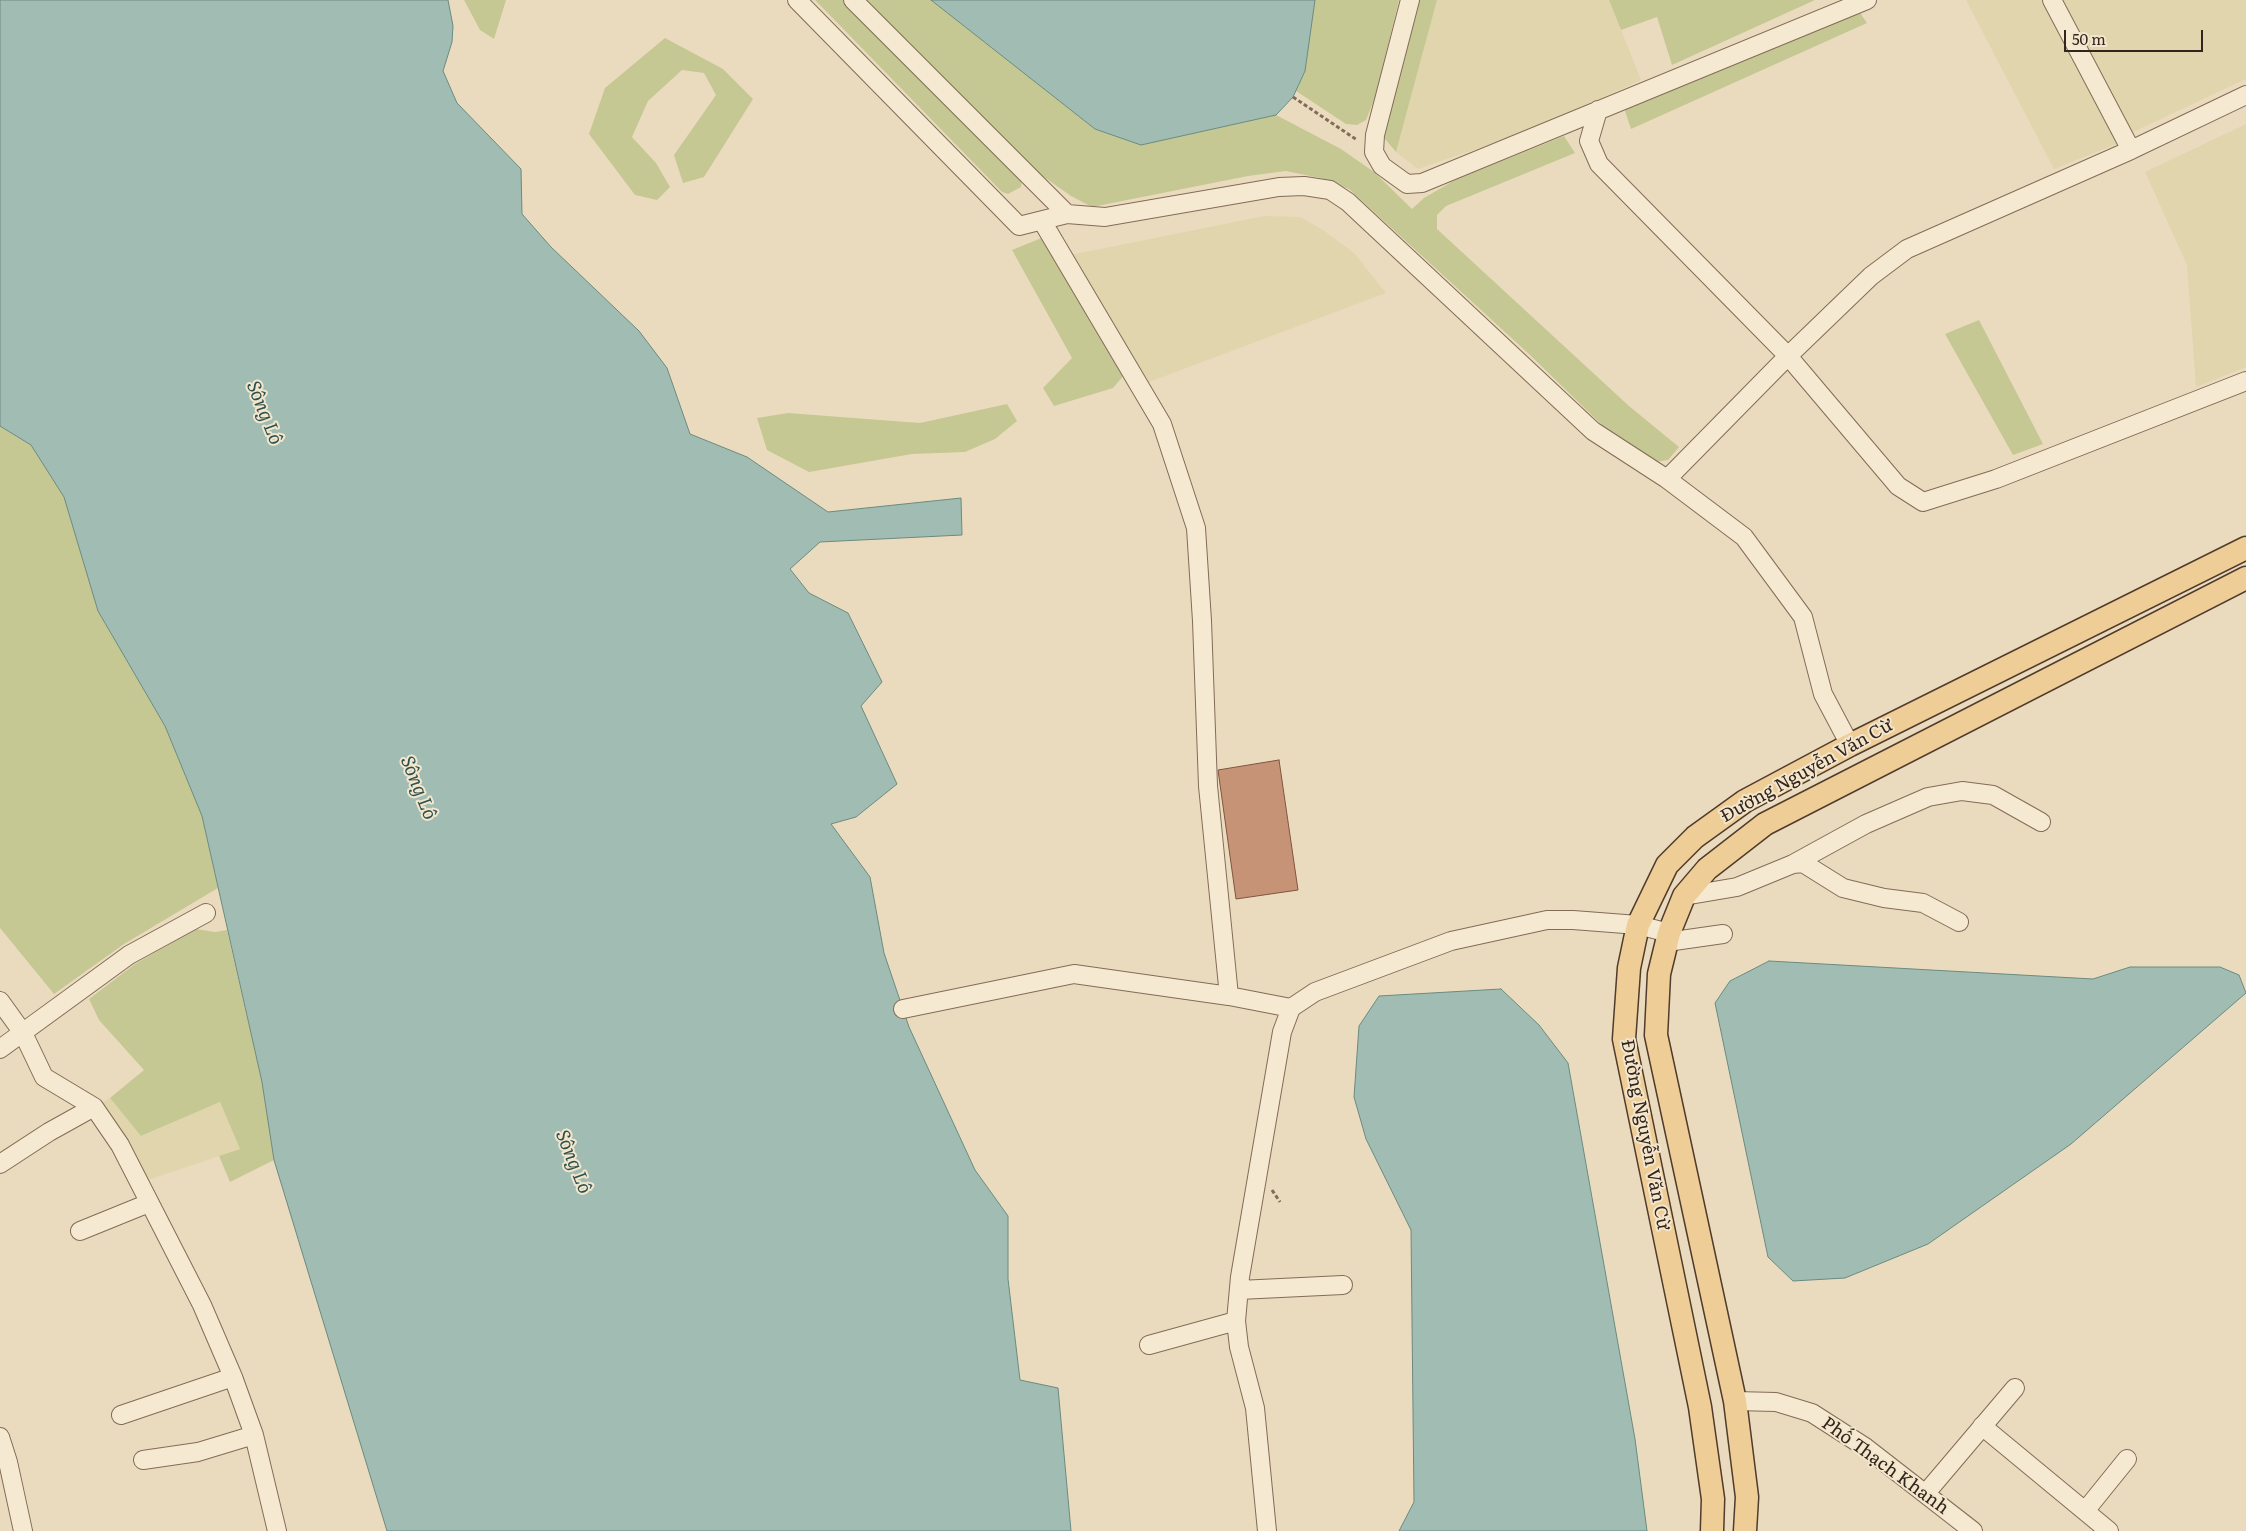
<!DOCTYPE html>
<meta charset="utf-8">
<style>
body{margin:0}
#map{position:relative;width:2246px;height:1531px;overflow:hidden;background:#ebdbbe;font-family:Literata,serif}
canvas{display:block}
.scale{position:absolute;left:2064px;top:30px;width:139px;height:22px;box-sizing:border-box;border:2px solid #32251c;border-top:0;padding-left:6px;font-size:15px;line-height:18px;white-space:nowrap;color:#32251c;-webkit-text-stroke:4px #f3e6cd;paint-order:stroke}
</style>
<div id="map">
<canvas width="2246" height="1531"></canvas>
<div class="scale">50 m</div>
</div>
<script>
const ctx = document.querySelector('canvas').getContext('2d');
ctx.lineJoin = 'round';
function fillPath(path, color) {
  ctx.fillStyle = color;
  ctx.fill(path, 'evenodd');
}
function toPath(rows) {
  const path = new Path2D();
  for (const r of rows) {
    path.moveTo(r[0], r[1]);
    for (let i = 2; i < r.length; i += 2) path.lineTo(r[i], r[i + 1]);
  }
  return path;
}
function trace(path, color, width, dash) {
  ctx.strokeStyle = color;
  ctx.lineWidth = width;
  ctx.lineCap = dash ? 'butt' : 'round';
  ctx.setLineDash(dash || []);
  ctx.stroke(path);
}
function label(font, color, halo, rows, align = 'center') {
  ctx.font = font + ' Literata,serif';
  ctx.lineWidth = 4;
  ctx.setLineDash([]);
  ctx.textBaseline = 'middle';
  ctx.strokeStyle = halo;
  ctx.fillStyle = color;
  for (const [text, x, y, turn = 0] of rows) {
    ctx.save();
    ctx.translate(x, y);
    ctx.rotate((+turn || 0) * Math.PI / 180);
    ctx.textAlign = isNaN(turn) ? turn : align;
    if (halo) ctx.strokeText(text, 0, 0);
    ctx.fillText(text, 0, 0);
    ctx.restore();
  }
}
fillPath(toPath([
 [1437,0,1609,0,1641,80,1534,129,1418,169,1396,152],
 [1966,0,2045,0,2119,143,2054,169],
 [2063,0,2246,0,2246,79,2131,133],
 [2246,124,2246,367,2196,387,2187,265,2145,172],
 [1264,216,1300,217,1323,230,1354,253,1386,293,1149,382,1070,255],
 [110,1098,142,1136,220,1102,240,1149,145,1181,98,1105]
]), '#e0d5ac');
fillPath(toPath([
 [464,0,506,0,494,39,480,30],
 [815,0,844,0,1012,165,1022,179,1021,187,1008,194,1002,192],
 [861,0,931,0,1095,129,1141,145,1276,115,1341,149,1374,172,1412,209,1424,198,1455,180,1564,136,1575,153,1446,206,1437,215,1437,229,1629,406,1679,447,1668,460,1655,462,1605,428,1529,354,1349,189,1320,178,1286,171,1248,176,1092,207,1071,196,1027,165],
 [1315,0,1399,0,1376,95,1366,120,1357,125,1346,124,1296,91,1305,71],
 [1418,0,1437,0,1396,152,1381,134],
 [1609,0,1815,0,1672,65,1657,17,1621,30],
 [1858,10,1867,23,1631,129,1624,108],
 [665,38,723,69,753,99,704,177,683,183,674,155,716,95,704,73,682,70,648,101,632,137,656,163,670,187,657,200,635,195,589,134,605,88],
 [1044,237,1124,375,1113,388,1054,406,1043,388,1072,358,1012,250],
 [1979,320,2043,444,2013,455,1945,334],
 [1007,404,1017,421,995,439,965,452,912,454,809,472,767,450,757,418,788,413,920,423],
 [0,426,31,445,64,497,98,611,165,726,202,816,218,888,124,944,54,994,0,928],
 [196,929,215,932,227,930,262,1082,274,1160,230,1182,219,1156,240,1149,220,1102,141,1136,110,1098,144,1070,99,1020,89,999,135,964]
]), '#c5c893');
const water = toPath([
 [0,0,448,0,453,26,452,42,443,71,457,103,521,169,522,214,551,247,639,331,667,368,690,434,747,457,828,512,961,498,962,535,820,542,790,569,809,593,848,613,882,682,861,706,897,784,856,817,831,824,870,877,884,953,909,1027,975,1170,1008,1216,1008,1279,1020,1380,1058,1388,1071,1531,387,1531,274,1160,262,1082,202,816,165,726,98,611,64,497,31,445,0,426,0,0],
 [931,0,1315,0,1305,71,1293,97,1276,115,1141,145,1095,129,931,0],
 [1769,961,2093,979,2130,967,2220,967,2239,975,2246,993,2071,1144,1928,1244,1845,1278,1793,1281,1768,1257,1715,1003,1730,981,1769,961],
 [1501,989,1539,1025,1568,1063,1635,1439,1647,1531,1399,1531,1414,1502,1411,1230,1366,1139,1354,1097,1359,1026,1379,996,1501,989]
]);
fillPath(water, '#a1bdb3');
trace(water, '#6a8a80', 1);
const building = toPath([
 [1279,760,1298,890,1236,899,1218,770,1279,760]
]);
fillPath(building, '#c79376');
trace(building, '#80553f', 1);
const minor = toPath([
 [797,0,1019,226,1067,214,1105,217,1279,187,1304,186,1330,190,1348,202,1593,431,1667,479,1744,537,1803,617,1823,694,1850,745],
 [853,0,1067,214],
 [1410,0,1375,135,1374,152,1382,166,1407,184,1422,183,1867,0],
 [2052,0,2131,150],
 [1598,110,1589,141,1599,164,1788,356,1898,486,1923,502,1996,479,2246,381],
 [1042,221,1162,424,1196,528,1202,621,1208,786,1229,996],
 [1667,479,1788,356,1871,276,1907,249,2131,150,2246,95],
 [1793,864,1866,824,1928,797,1962,791,1993,795,2041,822],
 [1684,896,1737,887,1793,864,1803,863,1843,888,1884,898,1923,903,1959,922],
 [1667,942,1723,934],
 [0,1001,23,1033,44,1077,94,1107,120,1145,202,1305,233,1377,254,1435,277,1531],
 [903,1009,1074,974,1229,996,1291,1008],
 [0,1049,129,955,206,913],
 [0,1164,49,1132,94,1107],
 [80,1231,149,1203],
 [1239,1290,1343,1285],
 [1149,1345,1236,1321],
 [1735,1401,1776,1402,1812,1413,1865,1447,1973,1531],
 [121,1415,233,1377],
 [1982,1426,2109,1531],
 [0,1437,8,1462,23,1531],
 [143,1460,198,1452,254,1435],
 [1926,1493,2015,1388],
 [2085,1511,2127,1459],
 [1267,1531,1255,1408,1239,1347,1236,1321,1240,1277,1282,1032,1291,1008,1315,992,1451,941,1547,920,1573,920,1638,925,1669,933]
]);
const major = toPath([
 [1712,1531,1713,1499,1700,1407,1624,1039,1629,968,1638,925,1667,865,1695,837,1745,801,1850,745,2246,548],
 [1745,1531,1747,1497,1735,1401,1656,1035,1659,974,1669,933,1684,896,1707,869,1765,824,2246,578]
]);
trace(minor, '#826c58', 20);
trace(major, '#503b2c', 25);
trace(toPath([
 [1293,97,1357,140],
 [1272,1190,1280,1202]
]), '#826c58', 3, [4, 2.5]);
trace(minor, '#f6e9d1', 18);
trace(major, '#eecd97', 22);
label('18px', '#32251c', '#f3e6cd', [
 ["Đường Nguyễn Văn Cừ",1807,771,-29],
 ["Đường Nguyễn Văn Cừ",1645,1135,79],
 ["Phố Thạch Khanh",1885,1466,36]
]);
label('italic 19px', '#2c514d', '#f3e6cd', [
 ["Sông Lô",264,413,68],
 ["Sông Lô",418,788,68],
 ["Sông Lô",573,1162,68]
]);
</script>
